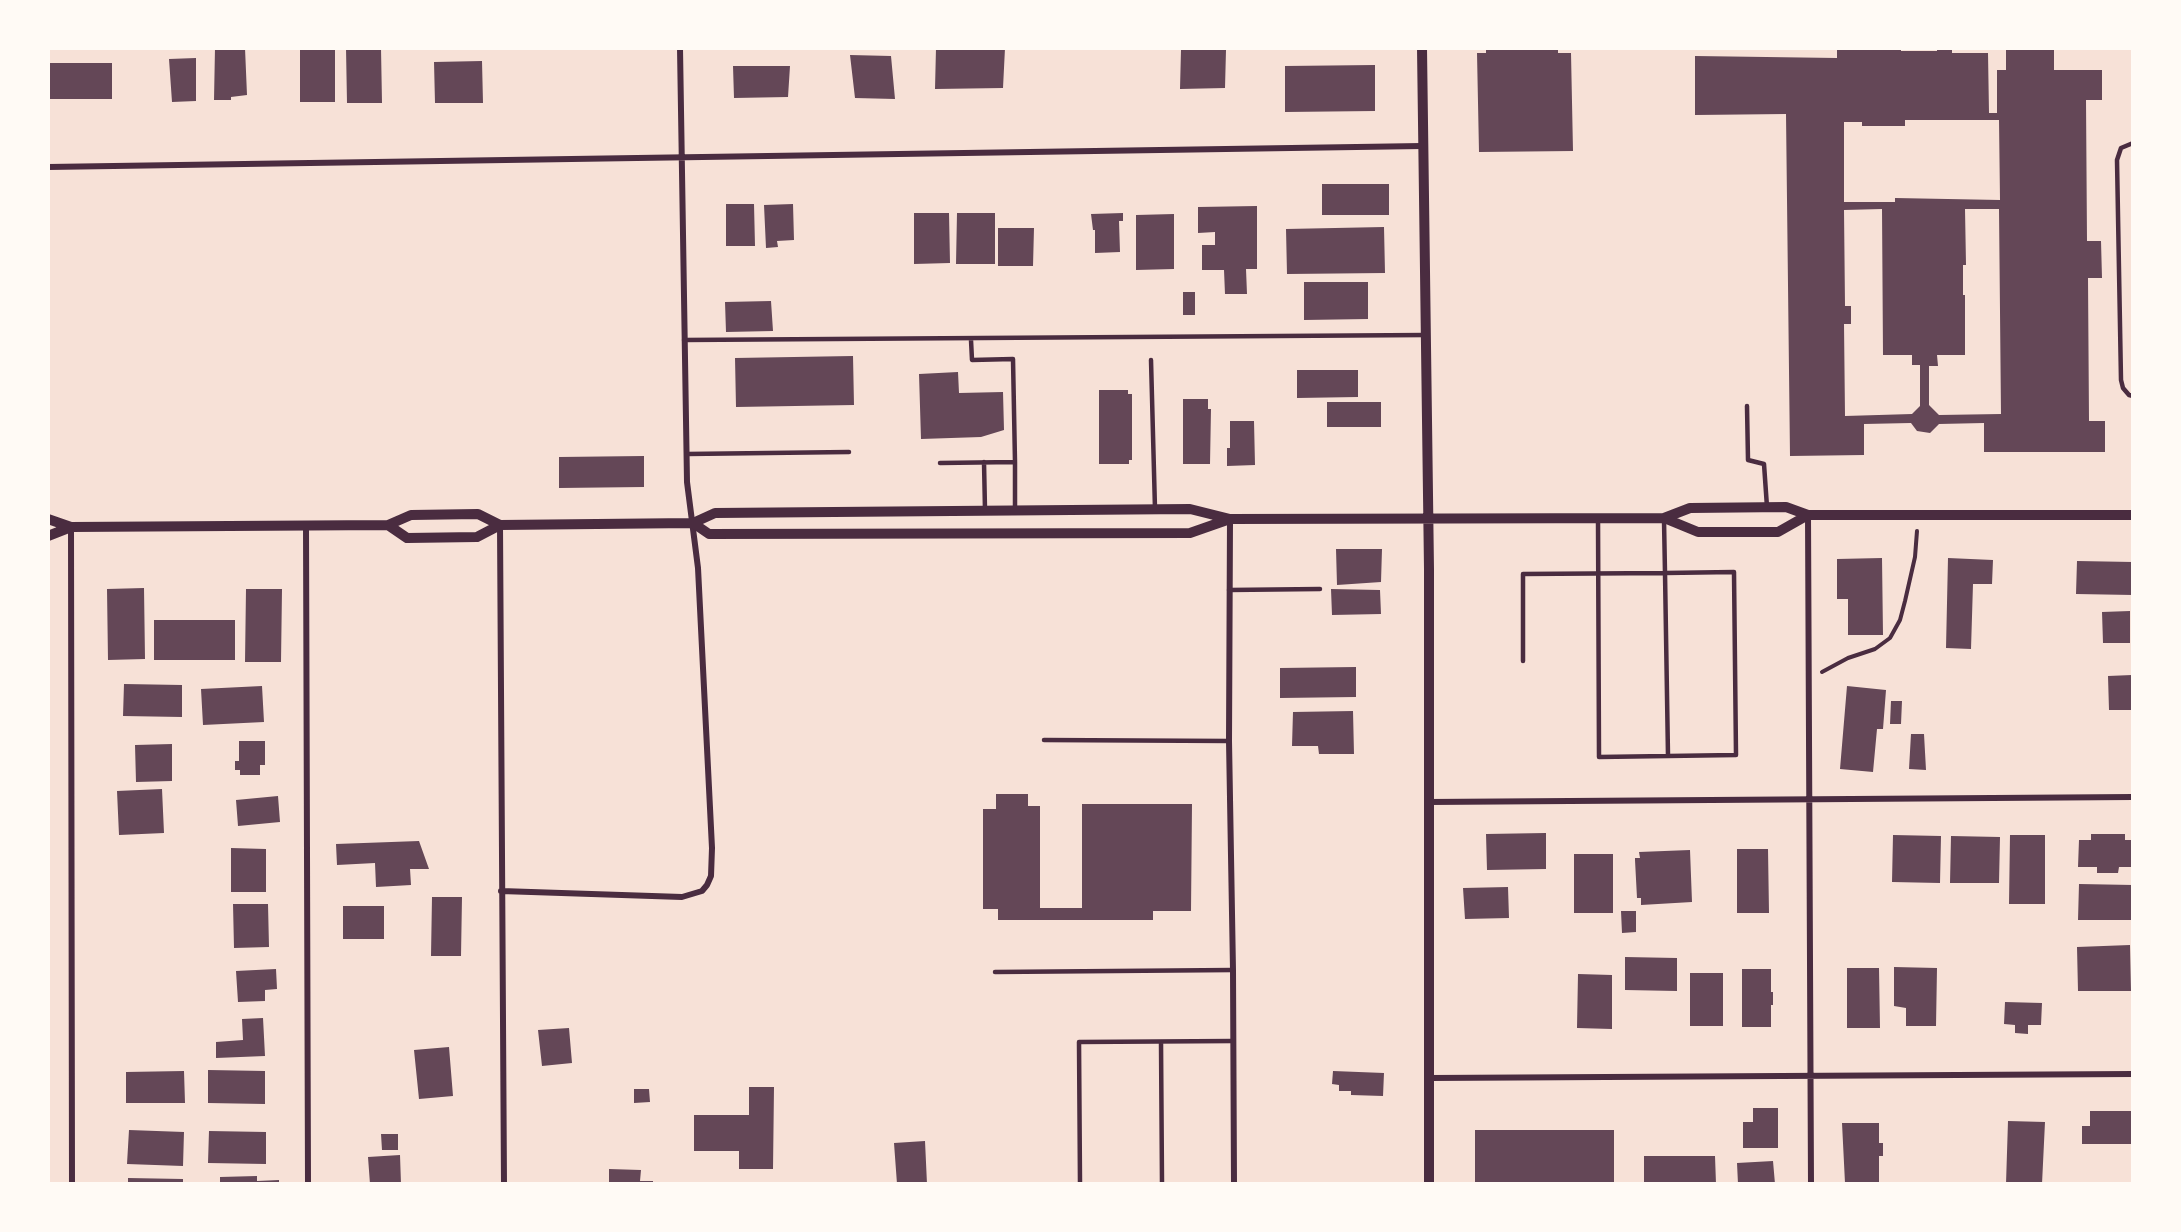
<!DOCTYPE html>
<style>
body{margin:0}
#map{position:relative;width:2181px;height:1232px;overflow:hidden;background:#f7e1d7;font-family:Helvetica,sans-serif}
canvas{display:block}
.frame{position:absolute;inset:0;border:50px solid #fffaf5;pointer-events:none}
</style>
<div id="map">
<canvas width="2181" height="1232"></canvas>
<div class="frame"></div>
</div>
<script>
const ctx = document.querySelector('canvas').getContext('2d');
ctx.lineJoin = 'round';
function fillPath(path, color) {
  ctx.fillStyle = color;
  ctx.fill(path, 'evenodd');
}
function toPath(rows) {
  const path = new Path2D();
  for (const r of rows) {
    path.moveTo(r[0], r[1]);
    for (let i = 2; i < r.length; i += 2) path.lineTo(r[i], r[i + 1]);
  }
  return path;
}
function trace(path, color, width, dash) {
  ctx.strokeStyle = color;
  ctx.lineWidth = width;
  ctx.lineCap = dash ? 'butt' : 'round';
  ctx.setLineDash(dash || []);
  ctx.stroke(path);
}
fillPath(toPath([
 [215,48,245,48,247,95,231,97,231,100,214,100],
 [300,48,335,48,335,102,300,102],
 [346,48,381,48,382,103,347,103],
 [936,48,1005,48,1003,88,935,89],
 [1486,48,1558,48,1558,53,1571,53,1573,151,1479,152,1477,53,1486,53],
 [1901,48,1901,51,1937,51,1937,48,1952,48,1952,53,1988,53,1989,113,1997,113,1997,70,2006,70,2006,48,2054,48,2054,70,2102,70,2102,100,2086,100,2087,241,2101,241,2102,278,2088,278,2089,421,2105,421,2105,452,1984,452,1984,423,1939,424,1930,433,1917,431,1911,423,1864,424,1864,455,1790,456,1786,114,1695,115,1695,56,1837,58,1837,49],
 [1905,120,1999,120,2000,200,1895,198,1895,202,1844,202,1844,122,1862,122,1862,126,1905,126],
 [1882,209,1883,355,1912,355,1912,365,1920,365,1920,406,1912,414,1845,416,1844,324,1851,324,1851,306,1845,306,1844,210],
 [1965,209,1999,209,2001,414,1939,415,1929,405,1929,366,1938,366,1937,355,1965,355,1965,295,1963,295,1963,265,1966,265],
 [1181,50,1226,50,1225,88,1180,89],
 [850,55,891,56,895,99,855,98],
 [196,58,196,101,172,102,169,59],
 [482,61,483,103,435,103,434,62],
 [48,63,112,63,112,99,48,99],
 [1375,65,1375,111,1285,112,1285,66],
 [733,66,790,66,788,97,734,98],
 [1322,184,1389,184,1389,215,1322,215],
 [726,204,754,204,755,246,726,246],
 [793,204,794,240,777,241,778,247,766,248,764,205],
 [1257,206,1257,269,1246,269,1247,294,1225,294,1224,270,1202,270,1202,245,1215,245,1215,232,1198,233,1198,207],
 [914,213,949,213,950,263,914,264],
 [957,213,995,213,995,264,956,264],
 [1123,213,1123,221,1119,221,1120,252,1095,253,1095,230,1093,230,1091,214],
 [1174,214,1174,269,1136,270,1136,215],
 [1384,227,1385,273,1287,274,1286,229],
 [998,228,1034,228,1033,266,998,266],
 [1304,282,1368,282,1368,319,1304,320],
 [1183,292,1195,292,1195,315,1183,315],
 [771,301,773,331,726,332,725,302],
 [853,356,854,405,736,407,735,358],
 [1297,370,1358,370,1358,397,1297,398],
 [958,372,959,393,1003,392,1004,430,981,437,921,439,919,374],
 [1099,390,1128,390,1128,394,1132,394,1132,460,1129,460,1129,464,1099,464],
 [1183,399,1208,399,1208,409,1211,409,1210,464,1183,464],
 [1327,402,1381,402,1381,427,1327,427],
 [1230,421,1254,421,1255,465,1227,466,1227,448,1230,448],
 [644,456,644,487,559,488,559,457],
 [1336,549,1382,549,1381,582,1337,585],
 [1882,558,1883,635,1848,635,1848,599,1837,599,1837,559],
 [1948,558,1993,560,1992,584,1973,584,1971,649,1946,648],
 [2077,561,2133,562,2133,595,2076,594],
 [144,588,145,659,108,660,107,589],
 [246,589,282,589,281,662,245,662],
 [1331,589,1380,590,1381,614,1332,615],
 [2130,611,2130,643,2103,643,2102,612],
 [154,620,235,620,235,660,154,660],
 [1356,667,1356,697,1280,698,1280,668],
 [2132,675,2132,710,2109,710,2108,676],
 [124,684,182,685,182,717,123,716],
 [262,686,264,722,203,725,201,689],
 [1847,686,1886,690,1883,729,1877,729,1873,772,1840,769],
 [1891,701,1902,701,1901,724,1890,724],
 [1353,711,1354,754,1319,754,1318,746,1292,746,1293,712],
 [1911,734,1924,734,1926,770,1909,769],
 [239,741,265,741,265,765,260,765,260,775,240,775,240,770,235,770,235,761,239,761],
 [172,744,172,781,136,782,135,745],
 [162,789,164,833,119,835,117,791],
 [996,794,1028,794,1028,806,1040,806,1040,908,1082,908,1082,804,1192,804,1191,911,1153,911,1153,920,998,920,998,909,983,909,983,809,996,809],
 [278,796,280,822,238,826,236,800],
 [1546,833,1546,869,1487,870,1486,834],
 [2091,834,2125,834,2125,840,2133,840,2133,867,2119,867,2118,873,2097,873,2097,867,2078,867,2079,840,2091,840],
 [1893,835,1941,836,1940,883,1892,882],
 [2010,835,2045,835,2045,904,2009,904],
 [1951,836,2000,837,1999,883,1950,883],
 [419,841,429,869,410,869,411,885,376,887,375,863,337,865,336,844],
 [231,848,266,849,266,892,231,892],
 [1737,849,1768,849,1769,913,1737,913],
 [1690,850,1692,902,1641,905,1641,898,1637,898,1635,860,1635,858,1640,858,1639,852],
 [1574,854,1613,854,1613,913,1574,913],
 [2079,884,2133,885,2133,920,2078,920],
 [1508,887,1509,918,1465,919,1463,888],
 [432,897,462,897,461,956,431,956],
 [233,904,268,904,269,947,234,948],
 [343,906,384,906,384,939,343,939],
 [1621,911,1636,911,1636,932,1622,933],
 [2130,945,2131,991,2078,991,2077,947],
 [1625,957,1677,958,1677,991,1625,990],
 [1894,967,1937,968,1936,1026,1906,1026,1906,1008,1894,1006],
 [1847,968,1879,968,1880,1028,1847,1028],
 [276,969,277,989,265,990,265,1001,238,1002,236,971],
 [1742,969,1771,969,1771,992,1773,992,1773,1005,1771,1005,1771,1027,1742,1027],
 [1690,973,1723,973,1723,1026,1690,1026],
 [1578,974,1612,975,1612,1029,1577,1028],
 [2005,1002,2042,1003,2041,1025,2028,1025,2028,1034,2015,1033,2015,1025,2004,1024],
 [263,1018,265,1056,216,1058,216,1042,243,1040,242,1019],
 [569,1028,572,1063,542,1066,538,1030],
 [449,1047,453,1096,419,1099,414,1050],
 [208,1070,265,1071,265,1104,208,1103],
 [184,1071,185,1103,126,1103,126,1072],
 [1333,1071,1384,1073,1383,1096,1351,1095,1351,1091,1339,1091,1339,1085,1332,1084],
 [749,1087,774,1087,773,1169,739,1169,739,1151,694,1151,694,1115,749,1115],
 [634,1089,649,1089,650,1102,634,1103],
 [1753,1108,1778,1108,1778,1148,1743,1148,1743,1122,1753,1122],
 [2090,1111,2133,1111,2133,1144,2082,1144,2082,1126,2090,1126],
 [2008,1121,2045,1122,2042,1184,2006,1184],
 [1842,1123,1879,1123,1879,1143,1883,1143,1883,1156,1879,1156,1879,1183,1845,1183],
 [129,1130,184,1132,183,1166,127,1164],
 [1475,1130,1614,1130,1614,1184,1475,1184],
 [209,1131,266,1132,266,1164,208,1163],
 [381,1134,398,1134,398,1150,382,1150],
 [925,1141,927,1184,897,1184,894,1143],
 [400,1155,401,1184,370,1184,368,1157],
 [1644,1156,1715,1156,1716,1184,1644,1184],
 [1773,1161,1775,1184,1738,1184,1737,1163],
 [609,1169,641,1170,640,1181,653,1181,653,1184,609,1184],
 [257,1176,257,1181,279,1180,279,1184,220,1184,220,1177],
 [128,1178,183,1179,183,1184,128,1184]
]), '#644757');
trace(toPath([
 [1822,672,1848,658,1875,649,1890,638,1900,620,1905,601,1915,557,1917,531]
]), '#4a2c40', 4);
trace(toPath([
 [2133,143,2121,148,2117,160,2121,380,2123,388,2129,395,2133,396],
 [684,340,1426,335],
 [1151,360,1155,509],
 [1747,406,1748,460,1764,464,1767,507],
 [687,454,849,452],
 [984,462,985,510],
 [1015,462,1015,509],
 [940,463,1015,462,1013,359,972,360,971,340],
 [1598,518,1599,757,1668,756,1665,573,1734,572,1736,755,1668,756],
 [1229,590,1320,589],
 [1523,661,1523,574,1665,573,1664,520],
 [1044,740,1229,741],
 [995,972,1233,970],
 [1161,1042,1162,1184],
 [1080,1184,1079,1042,1233,1041]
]), '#4a2c40', 4.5);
trace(toPath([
 [48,167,1422,146],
 [1808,515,1811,1184],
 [1230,519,1229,741,1233,970,1234,1184],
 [500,525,504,1184],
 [306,526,308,1184],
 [71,527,72,1184],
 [1429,802,2133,797],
 [501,891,682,897,702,891,707,885,711,876,712,848,698,568,687,482,680,48],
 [1430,1078,2133,1074]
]), '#4a2c40', 6);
trace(toPath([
 [1422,48,1429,569,1429,1184],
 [1664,518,1698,532,1778,532,1808,515],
 [48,519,71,527,388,525,411,515,478,514,500,525,693,523,715,513,1190,509,1230,519,1664,518,1690,508,1786,507,1808,515,2133,515],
 [693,523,709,534,1190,533,1230,519],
 [388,525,407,538,477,537,500,525],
 [48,536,71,527]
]), '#4a2c40', 10);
</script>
